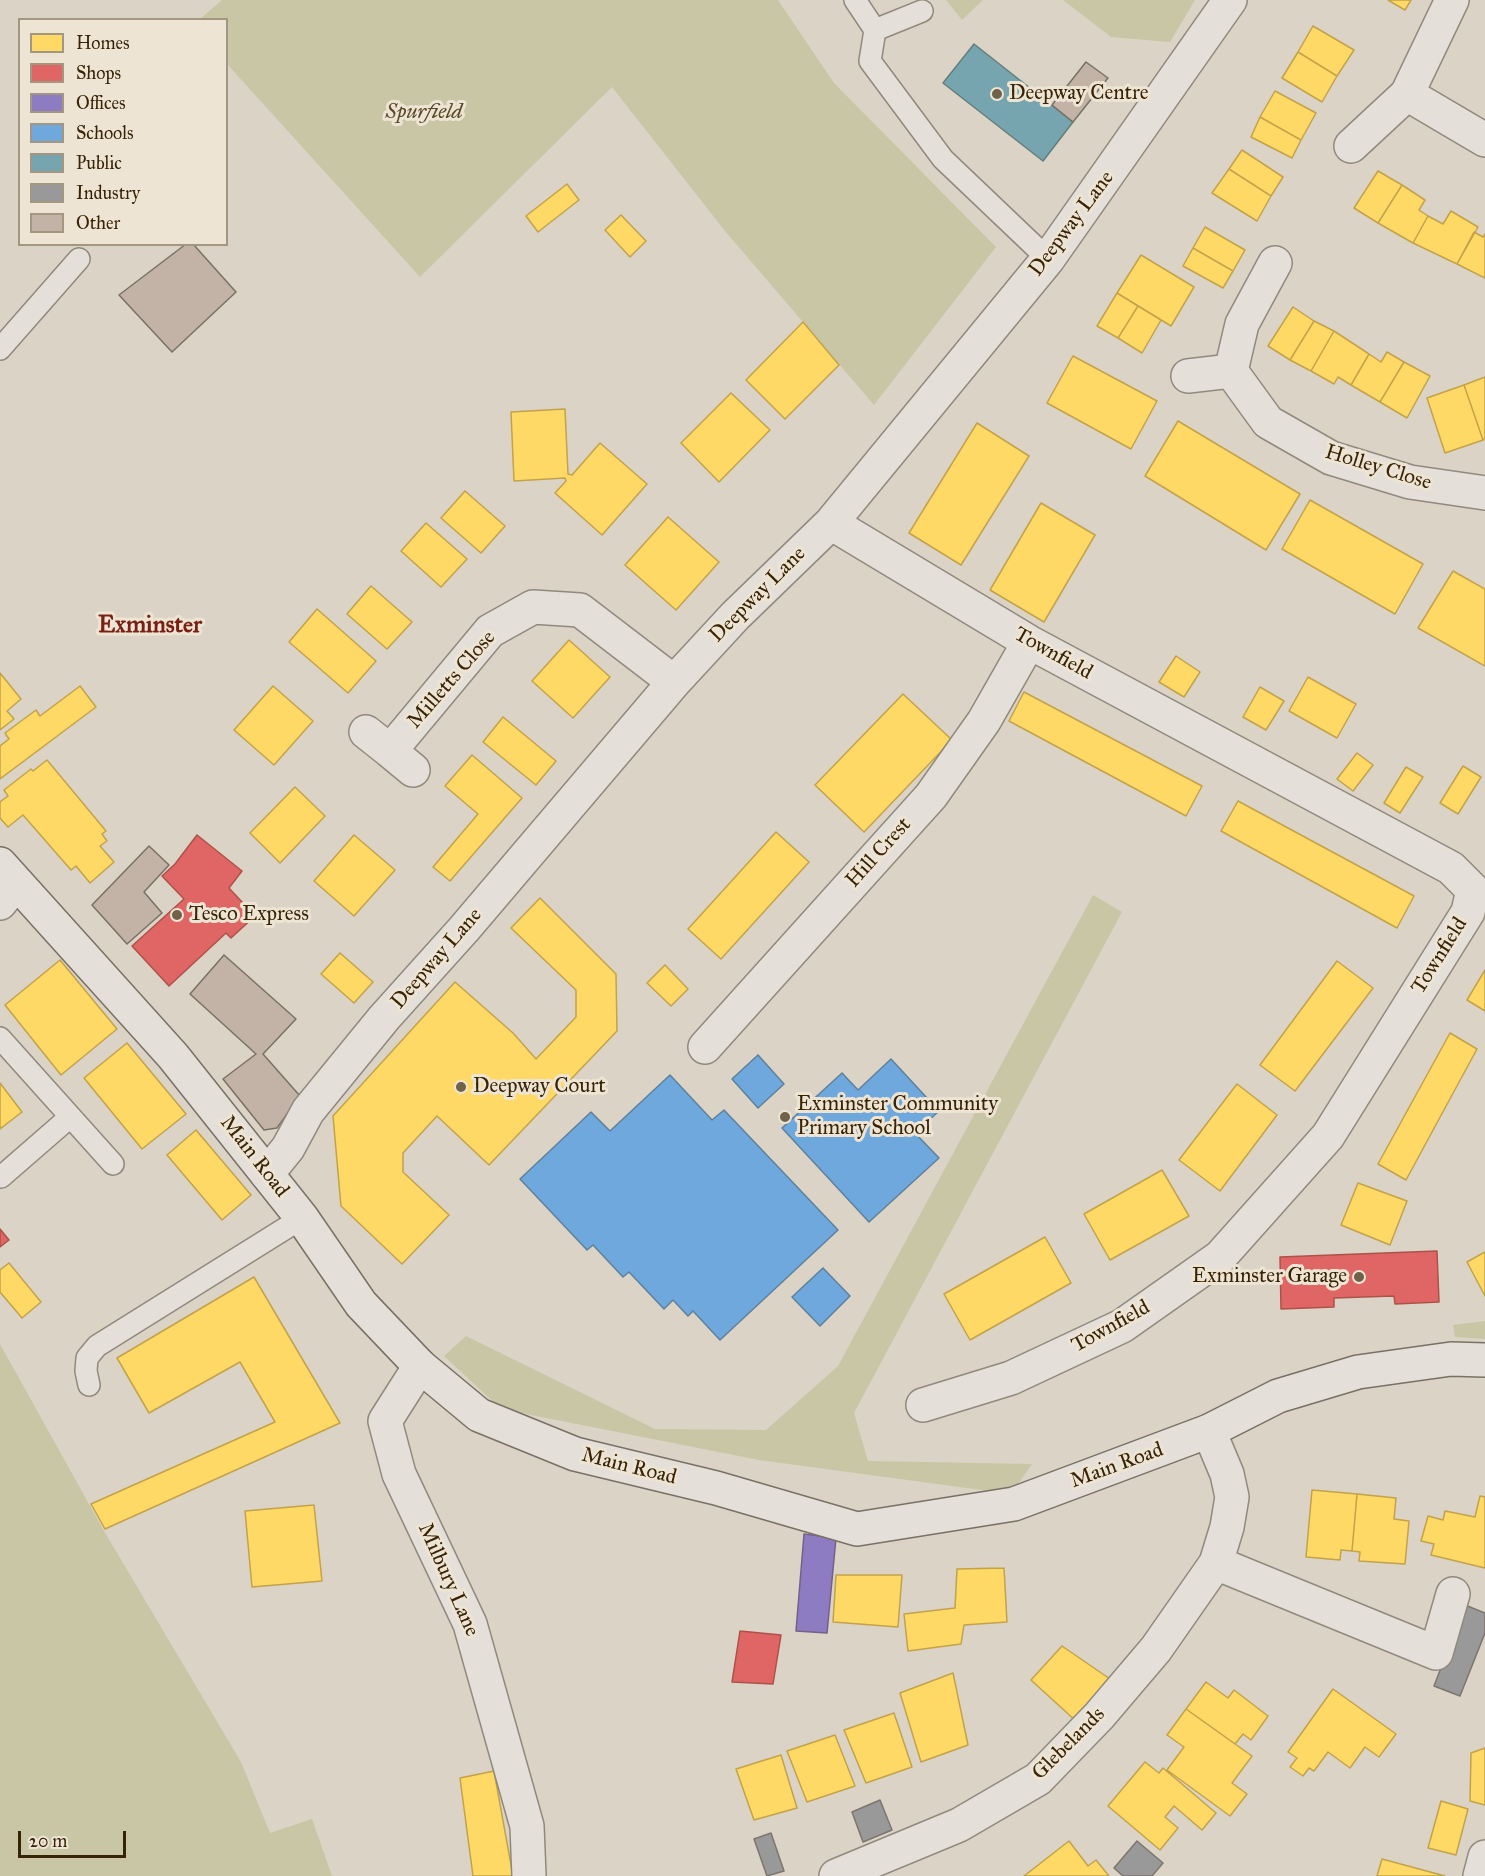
<!DOCTYPE html>
<style>
body{margin:0}
#map{position:relative;width:1485px;height:1876px;overflow:hidden;background:#dbd3c5;font-family:"IM FELL Great Primer",serif}
canvas{display:block}
.legend{position:absolute;left:18px;top:18px;width:210px;height:228px;box-sizing:border-box;background:#ede4d3;border:2px solid #a49781;margin:0;padding:8px 10px;list-style:none;font-size:18px;color:#372306}
.legend li{display:flex;align-items:center;gap:12px;height:30px}
.legend b{width:30px;border:2px solid #a49781}
.scale{position:absolute;left:18px;top:1831px;width:108px;height:27px;box-sizing:border-box;border:3px solid #372306;border-top:0;padding-left:8px;font-size:18px;line-height:21px;white-space:nowrap;color:#372306;-webkit-text-stroke:4px #ede4d3;paint-order:stroke}
</style>
<div id="map">
<canvas width="1485" height="1876"></canvas>
<ul class="legend">
<li><b style="height:16px;background:#ffd966"></b>Homes</li>
<li><b style="height:16px;background:#e06666"></b>Shops</li>
<li><b style="height:16px;background:#8e7cc3"></b>Offices</li>
<li><b style="height:16px;background:#6fa8dc"></b>Schools</li>
<li><b style="height:16px;background:#76a5af"></b>Public</li>
<li><b style="height:16px;background:#999"></b>Industry</li>
<li><b style="height:16px;background:#c2b3a6"></b>Other</li>
</ul>
<div class="scale">20 m</div>
</div>
<script>
const ctx = document.querySelector('canvas').getContext('2d');
ctx.lineJoin = 'round';
function fillPath(path, color) {
  ctx.fillStyle = color;
  ctx.fill(path, 'evenodd');
}
function toPath(rows) {
  const path = new Path2D();
  for (const r of rows) {
    path.moveTo(r[0], r[1]);
    for (let i = 2; i < r.length; i += 2) path.lineTo(r[i], r[i + 1]);
  }
  return path;
}
function trace(path, color, width, dash) {
  ctx.strokeStyle = color;
  ctx.lineWidth = width;
  ctx.lineCap = dash ? 'butt' : 'round';
  ctx.setLineDash(dash || []);
  ctx.stroke(path);
}
function label(font, color, halo, rows, align = 'center') {
  ctx.font = font + ' "IM FELL Great Primer",serif';
  ctx.lineWidth = 6;
  ctx.setLineDash([]);
  ctx.textBaseline = 'middle';
  ctx.strokeStyle = halo;
  ctx.fillStyle = color;
  for (const [text, x, y, turn = 0] of rows) {
    ctx.save();
    ctx.translate(x, y);
    ctx.rotate((+turn || 0) * Math.PI / 180);
    ctx.textAlign = isNaN(turn) ? turn : align;
    if (halo) ctx.strokeText(text, 0, 0);
    ctx.fillText(text, 0, 0);
    ctx.restore();
  }
}
fillPath(toPath([
 [222,0,778,0,834,83,996,247,874,405,725,231,612,87,420,277,227,64,226,20,200,19],
 [946,0,983,0,962,20],
 [1063,0,1195,0,1170,42,1111,37],
 [1093,895,1122,912,854,1413,868,1461,1032,1464,1011,1494,759,1460,501,1409,444,1356,466,1336,655,1429,766,1430,838,1366],
 [1485,1321,1485,1339,1455,1337,1453,1325],
 [0,1344,104,1531,241,1762,270,1833,312,1819,332,1876,0,1876]
]), '#c9c6a6');
const homes = toPath([
 [1388,0,1411,0,1405,10,1388,0],
 [1313,26,1354,50,1337,76,1298,52,1313,26],
 [1298,52,1337,76,1322,102,1282,78,1298,52],
 [1275,91,1316,113,1301,140,1260,117,1275,91],
 [1260,117,1301,140,1292,158,1251,137,1260,117],
 [1242,150,1283,177,1271,196,1229,169,1242,150],
 [1229,169,1271,196,1257,221,1212,193,1229,169],
 [1378,171,1402,185,1378,223,1354,208,1378,171],
 [567,184,579,200,538,232,526,216,567,184],
 [1402,185,1425,200,1419,210,1428,216,1413,243,1378,223,1402,185],
 [1451,211,1478,227,1457,264,1413,243,1428,216,1443,224,1451,211],
 [621,215,646,241,630,257,605,230,621,215],
 [1205,227,1245,250,1233,271,1193,248,1205,227],
 [1474,232,1483,237,1485,234,1485,278,1457,264,1474,232],
 [1193,248,1233,271,1223,288,1183,266,1193,248],
 [1141,255,1194,287,1171,326,1117,293,1141,255],
 [1117,293,1138,306,1118,338,1097,326,1117,293],
 [1138,306,1161,320,1142,353,1118,338,1138,306],
 [1293,307,1314,321,1290,360,1268,346,1293,307],
 [1314,321,1334,331,1311,371,1290,360,1314,321],
 [803,322,839,365,785,419,746,380,803,322],
 [1334,331,1369,354,1351,385,1338,377,1334,384,1311,371,1334,331],
 [1387,352,1404,362,1380,402,1351,385,1369,354,1381,362,1387,352],
 [1073,356,1157,401,1131,449,1047,403,1073,356],
 [1404,362,1430,376,1407,418,1380,402,1404,362],
 [1485,377,1485,439,1483,440,1464,385,1485,377],
 [1464,385,1483,440,1445,453,1427,398,1464,385],
 [731,393,770,430,719,482,681,443,731,393],
 [565,409,568,474,572,475,600,443,647,484,602,535,555,493,566,481,565,478,514,481,511,412,565,409],
 [1178,421,1300,494,1266,550,1145,476,1178,421],
 [977,423,1029,456,961,565,909,533,977,423],
 [465,491,505,526,481,553,441,518,465,491],
 [1310,500,1423,564,1395,614,1282,549,1310,500],
 [1041,503,1095,535,1044,622,990,590,1041,503],
 [668,517,719,562,676,610,625,565,668,517],
 [426,523,467,559,441,587,401,551,426,523],
 [1453,571,1485,589,1485,666,1418,628,1453,571],
 [371,586,412,622,387,649,347,614,371,586],
 [317,609,376,661,348,693,289,642,317,609],
 [569,640,610,677,573,718,532,681,569,640],
 [1176,656,1200,672,1184,697,1159,682,1176,656],
 [0,673,21,699,7,711,14,719,0,730,0,673],
 [1308,677,1356,704,1337,738,1289,711,1308,677],
 [80,686,96,707,0,779,0,746,9,739,5,733,36,710,40,716,80,686],
 [273,686,313,721,274,765,234,730,273,686],
 [1260,687,1284,701,1266,730,1243,717,1260,687],
 [1024,692,1202,786,1186,816,1009,721,1024,692],
 [903,694,952,740,864,832,815,785,903,694],
 [503,717,556,761,536,785,483,742,503,717],
 [1357,753,1373,765,1353,791,1337,779,1357,753],
 [472,755,522,798,450,881,433,867,478,814,445,786,472,755],
 [47,760,106,831,102,834,107,841,100,846,114,862,90,883,76,866,71,870,23,815,8,827,0,818,0,802,8,796,4,790,31,769,33,771,47,760],
 [1463,766,1481,777,1458,814,1440,803,1463,766],
 [1406,767,1423,777,1400,813,1384,803,1406,767],
 [295,787,325,816,280,863,250,833,295,787],
 [1238,801,1414,896,1397,928,1221,831,1238,801],
 [776,832,809,862,721,959,688,929,776,832],
 [354,835,395,870,354,916,314,881,354,835],
 [540,898,616,974,617,1031,489,1165,437,1116,403,1153,403,1172,449,1215,402,1264,341,1206,333,1116,455,982,513,1033,536,1059,576,1017,576,990,511,928,540,898],
 [340,953,373,982,354,1003,321,974,340,953],
 [60,960,117,1029,61,1075,5,1005,60,960],
 [1337,961,1373,988,1295,1091,1260,1065,1337,961],
 [665,965,688,989,671,1006,647,983,665,965],
 [1485,970,1485,1011,1467,1000,1485,970],
 [1450,1033,1477,1049,1406,1180,1378,1164,1450,1033],
 [127,1043,186,1114,142,1149,84,1078,127,1043],
 [0,1083,22,1112,0,1129,0,1083],
 [1237,1084,1277,1115,1220,1191,1179,1160,1237,1084],
 [196,1130,251,1195,222,1220,167,1155,196,1130],
 [1162,1170,1189,1216,1110,1260,1084,1214,1162,1170],
 [1358,1183,1407,1201,1390,1245,1341,1225,1358,1183],
 [1045,1237,1071,1283,970,1340,944,1294,1045,1237],
 [1485,1252,1485,1296,1467,1262,1485,1252],
 [9,1263,41,1302,22,1318,0,1292,0,1270,9,1263],
 [254,1277,340,1423,105,1529,91,1504,275,1422,240,1362,149,1413,117,1358,254,1277],
 [1312,1490,1357,1494,1352,1551,1341,1550,1340,1560,1306,1557,1312,1490],
 [1357,1494,1396,1498,1394,1519,1409,1521,1405,1564,1359,1561,1360,1552,1352,1551,1357,1494],
 [1480,1496,1485,1497,1485,1568,1431,1555,1434,1544,1421,1541,1428,1516,1443,1520,1445,1511,1475,1517,1480,1496],
 [314,1505,322,1581,252,1587,245,1511,314,1505],
 [1004,1568,1007,1622,964,1625,961,1644,908,1651,904,1614,955,1608,957,1569,1004,1568],
 [836,1575,902,1575,898,1627,833,1622,836,1575],
 [1062,1646,1110,1679,1077,1722,1031,1680,1062,1646],
 [953,1673,968,1745,921,1762,900,1693,953,1673],
 [1206,1682,1228,1698,1234,1690,1268,1716,1251,1740,1243,1734,1235,1744,1186,1709,1206,1682],
 [1333,1689,1396,1734,1379,1757,1365,1747,1350,1768,1328,1752,1314,1771,1309,1768,1303,1776,1290,1767,1297,1758,1288,1752,1333,1689],
 [1186,1709,1252,1756,1232,1783,1247,1794,1230,1816,1167,1770,1184,1747,1167,1735,1186,1709],
 [894,1713,912,1767,866,1783,844,1730,894,1713],
 [835,1735,855,1786,807,1802,787,1751,835,1735],
 [1485,1748,1485,1805,1470,1801,1471,1753,1485,1748],
 [781,1755,797,1808,754,1820,736,1769,781,1755],
 [1145,1762,1159,1773,1163,1768,1216,1813,1202,1830,1174,1806,1165,1817,1178,1828,1160,1850,1108,1806,1145,1762],
 [494,1771,513,1876,473,1876,460,1778,494,1771],
 [1441,1801,1468,1809,1456,1855,1428,1848,1441,1801],
 [1069,1841,1088,1866,1096,1860,1109,1876,1024,1876,1069,1841],
 [1382,1859,1445,1876,1377,1876,1382,1859]
]);
fillPath(homes, '#ffd966');
trace(homes, '#c3a249', 1.5);
const shops = toPath([
 [197,835,242,871,229,888,255,916,231,938,226,933,169,986,132,946,184,899,162,876,175,864,197,835],
 [0,1229,9,1240,0,1247,0,1229],
 [1437,1251,1439,1302,1395,1304,1394,1296,1334,1298,1334,1307,1281,1309,1280,1257,1437,1251],
 [740,1631,781,1635,773,1684,732,1682,740,1631]
]);
fillPath(shops, '#e06666');
trace(shops, '#ad5249', 1.5);
const offices = toPath([
 [804,1534,836,1538,827,1633,796,1631,804,1534]
]);
fillPath(offices, '#8e7cc3');
trace(offices, '#74618a', 1.5);
const schools = toPath([
 [758,1055,784,1084,758,1108,732,1079,758,1055],
 [891,1059,939,1111,915,1133,939,1158,869,1222,782,1128,842,1073,858,1090,891,1059],
 [670,1075,712,1120,724,1110,838,1230,720,1340,693,1311,688,1316,673,1300,664,1309,629,1272,623,1277,593,1245,587,1250,520,1179,591,1112,610,1131,670,1075],
 [823,1268,850,1296,820,1326,792,1297,823,1268]
]);
fillPath(schools, '#6fa8dc');
trace(schools, '#5e809c', 1.5);
const public = toPath([
 [974,44,1073,122,1043,161,943,83,974,44]
]);
fillPath(public, '#76a5af');
trace(public, '#637e7c', 1.5);
const industry = toPath([
 [1465,1605,1485,1613,1485,1633,1460,1696,1434,1686,1465,1605],
 [880,1800,892,1830,863,1842,852,1812,880,1800],
 [771,1833,784,1871,767,1876,754,1839,771,1833],
 [1137,1841,1163,1863,1152,1876,1123,1876,1114,1868,1137,1841]
]);
fillPath(industry, '#999');
trace(industry, '#7c766d', 1.5);
const building = toPath([
 [1086,62,1108,78,1073,122,1052,105,1086,62],
 [186,244,193,244,236,292,172,352,119,295,186,244],
 [149,846,169,865,144,892,162,913,127,944,92,905,149,846],
 [224,955,296,1019,263,1054,300,1096,277,1128,264,1130,223,1079,256,1054,190,994,224,955]
]);
fillPath(building, '#c2b3a6');
trace(building, '#787165', 1.5);
const lane = toPath([
 [855,0,875,30,870,61,943,159,1048,259],
 [875,30,922,11],
 [0,349,79,259],
 [0,1038,113,1164],
 [1,1177,70,1117],
 [89,1385,86,1371,87,1358,97,1346,302,1218]
]);
const street = toPath([
 [1407,94,1485,140],
 [1351,146,1407,94,1452,0],
 [1231,371,1242,324,1275,263],
 [1188,376,1231,371,1268,422,1331,458,1410,482,1485,493],
 [831,523,1029,642,1451,868,1473,890,1468,912,1328,1136,1220,1257,1122,1326,1011,1378,923,1405],
 [366,732,390,751,490,631,533,607,580,610,674,682],
 [390,751,413,770],
 [0,903,16,883],
 [705,1047,931,796,984,721,1029,642],
 [267,1174,288,1148,308,1111,384,1018,464,929,674,682,735,616,831,523,1048,259,1230,0],
 [420,1366,385,1421,399,1474,470,1624,527,1826,529,1876],
 [1216,1563,1436,1653,1453,1594],
 [836,1876,959,1825,1038,1779,1099,1716,1156,1649,1216,1563,1227,1527,1232,1497,1227,1474,1209,1431],
 [1480,1876,1485,1857]
]);
const secondary = toPath([
 [0,864,173,1056,302,1218,361,1304,420,1366,479,1415,575,1454,716,1488,857,1529,1014,1504,1209,1431,1278,1396,1358,1372,1451,1359,1485,1360]
]);
trace(lane, '#90897e', 24);
trace(street, '#90897e', 36);
trace(secondary, '#787165', 36);
trace(lane, '#e4dfd8', 21);
trace(street, '#e4dfd8', 33);
trace(secondary, '#e4dfd8', 33);
for (const [x, y, r, color] of [
 [997,94,6,"#706149"],
 [177,915,6,"#706149"],
 [461,1087,6,"#706149"],
 [785,1117,6,"#706149"],
 [1359,1277,6,"#706149"]
]) {
  const dot = new Path2D();
  dot.arc(x, y, r, 0, 2 * Math.PI);
  ctx.fillStyle = color;
  ctx.fill(dot);
  trace(dot, '#ede4d3', 2);
}
label('21px', '#372306', '#ede4d3', [
 ["Deepway Centre",1009,94],
 ["Tesco Express",189,915],
 ["Deepway Court",473,1087],
 ["Exminster Community",797,1105],
 ["Primary School",797,1129],
 ["Exminster Garage",1347,1277,"right"]
], 'left');
label('italic 21px', '#584928', '#ede4d3', [
 ["Spurfield",424,113]
]);
label('21px', '#372306', '#ede4d3', [
 ["Deepway Lane",1072,224,-53],
 ["Holley Close",1378,468,17],
 ["Deepway Lane",758,595,-45],
 ["Townfield",1053,654,29],
 ["Milletts Close",452,680,-49],
 ["Hill Crest",879,853,-48],
 ["Townfield",1440,956,-58],
 ["Deepway Lane",437,959,-49],
 ["Main Road",254,1157,52],
 ["Townfield",1111,1327,-29],
 ["Main Road",1117,1466,-20],
 ["Main Road",629,1467,14],
 ["Milbury Lane",448,1580,66],
 ["Glebelands",1069,1744,-45]
]);
label('bold 24px', '#7a1f14', '#ede4d3', [
 ["Exminster",150,626]
]);
</script>
